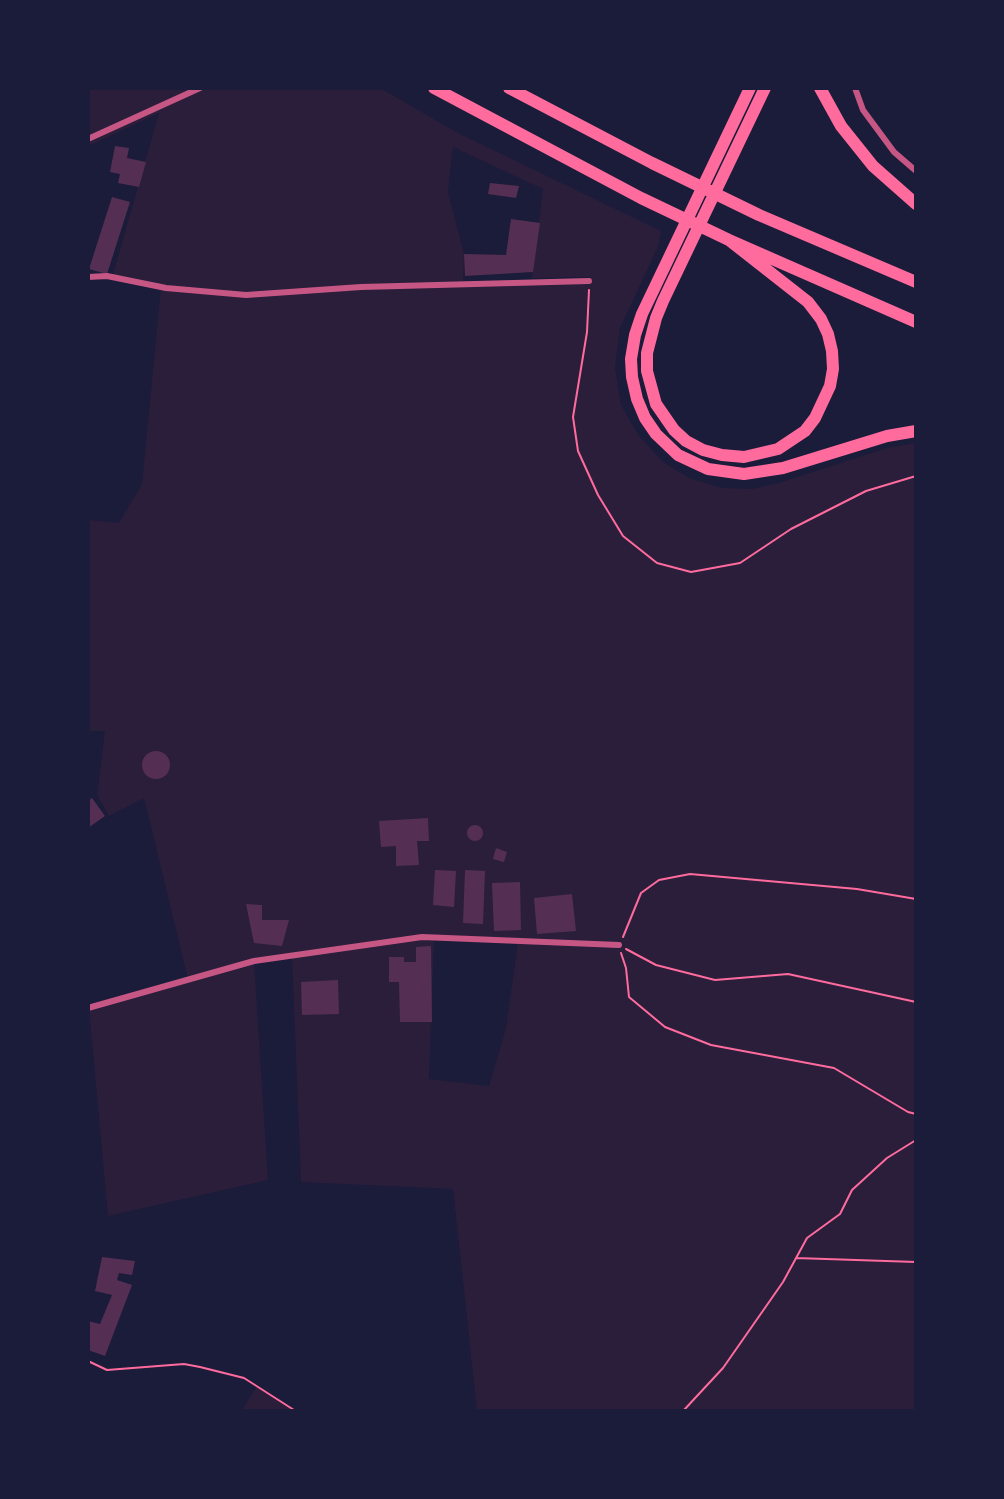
<!DOCTYPE html>
<style>
body{margin:0}
#map{position:relative;width:1004px;height:1499px;overflow:hidden;background:#1b1b3a;font-family:Spectral,serif}
canvas{display:block}
.frame{position:absolute;inset:0;border:90px solid #1b1b3a;pointer-events:none}
</style>
<div id="map">
<canvas width="1004" height="1499"></canvas>
<div class="frame"></div>
</div>
<script>
const ctx = document.querySelector('canvas').getContext('2d');
ctx.lineJoin = 'round';
function fillPath(path, color) {
  ctx.fillStyle = color;
  ctx.fill(path, 'evenodd');
}
function toPath(rows) {
  const path = new Path2D();
  for (const r of rows) {
    if (r.length === 3) {
      path.moveTo(r[0] + r[2], r[1]);
      path.arc(r[0], r[1], r[2], 0, 2 * Math.PI);
      continue;
    }
    path.moveTo(r[0], r[1]);
    for (let i = 2; i < r.length; i += 2) path.lineTo(r[i], r[i + 1]);
  }
  return path;
}
function trace(path, color, width, dash) {
  ctx.strokeStyle = color;
  ctx.lineWidth = width;
  ctx.lineCap = dash ? 'butt' : 'round';
  ctx.setLineDash(dash || []);
  ctx.stroke(path);
}
fillPath(toPath([
 [89,89,382,89,458,133,661,231,658,247,620,328,615,368,621,405,639,436,663,462,689,478,722,488,753,489,782,482,887,448,915,443,915,1410,477,1410,453,1189,301,1182,292,956,254,961,268,1180,108,1216,89,1008,188,979,144,798,109,816,97,795,105,731,88,731,89,520,119,523,142,484,161,288,112,278,159,113,89,146],
 [453,147,543,189,532,278,591,277,589,281,463,284,464,254,448,192],
 [434,938,518,942,506,1028,489,1086,429,1079],
 [257,1386,294,1410,242,1410]
]), '#2a1e3b');
fillPath(toPath([
 [115,146,129,148,127,158,146,162,139,187,118,183,120,174,110,172],
 [490,183,519,186,516,198,488,194],
 [112,197,130,202,107,274,89,269],
 [511,219,540,223,533,272,465,276,464,254,506,255],
 [156,765,14],
 [92,798,105,816,88,828,88,801],
 [428,818,429,841,417,841,419,865,396,866,396,846,381,847,379,821],
 [475,833,8],
 [496,848,507,852,504,862,493,859],
 [435,870,456,871,454,907,433,905],
 [465,870,485,871,483,924,463,923],
 [520,882,521,930,494,931,492,883],
 [572,894,576,931,537,934,534,898],
 [246,904,262,905,262,920,289,920,282,946,254,943],
 [431,946,432,1022,400,1022,399,982,389,982,389,957,404,957,404,962,416,962,416,947],
 [338,980,339,1014,302,1015,301,982],
 [102,1257,135,1261,132,1275,119,1273,117,1280,132,1285,105,1356,88,1350,88,1321,100,1324,112,1295,95,1291]
]), '#542f53');
trace(toPath([
 [589,290,587,332,573,417,578,451,598,495,623,536,657,563,691,572,740,563,791,529,866,491,916,476],
 [623,937,641,893,659,880,690,874,857,889,916,899],
 [626,949,656,965,715,980,788,974,916,1002],
 [621,953,626,968,629,997,665,1027,711,1045,834,1068,908,1112,916,1114],
 [796,1258,916,1262],
 [88,1361,107,1370,184,1364,200,1367,244,1378,294,1410],
 [684,1410,723,1368,783,1282,807,1238,840,1214,852,1190,887,1158,916,1140]
]), '#ff6b9d', 2);
trace(toPath([
 [855,88,863,110,894,152,916,171],
 [88,139,200,88],
 [88,277,107,276,166,288,246,295,361,287,589,281],
 [88,1008,254,961,422,937,619,945]
]), '#c65784', 6);
trace(toPath([
 [434,88,641,198,729,240,916,322],
 [509,88,652,163,759,215,916,282],
 [750,88,642,314,635,335,631,359,632,377,637,399,645,418,656,434,678,455,708,469,744,474,783,468,887,436,916,431],
 [820,88,841,126,873,166,916,204],
 [729,240,808,302,821,319,828,334,832,351,833,369,830,386,815,418,805,431,778,449,744,457,722,455,703,450,686,441,674,430,656,404,647,371,647,353,656,318,663,301,765,88]
]), '#ff6b9d', 12);
</script>
